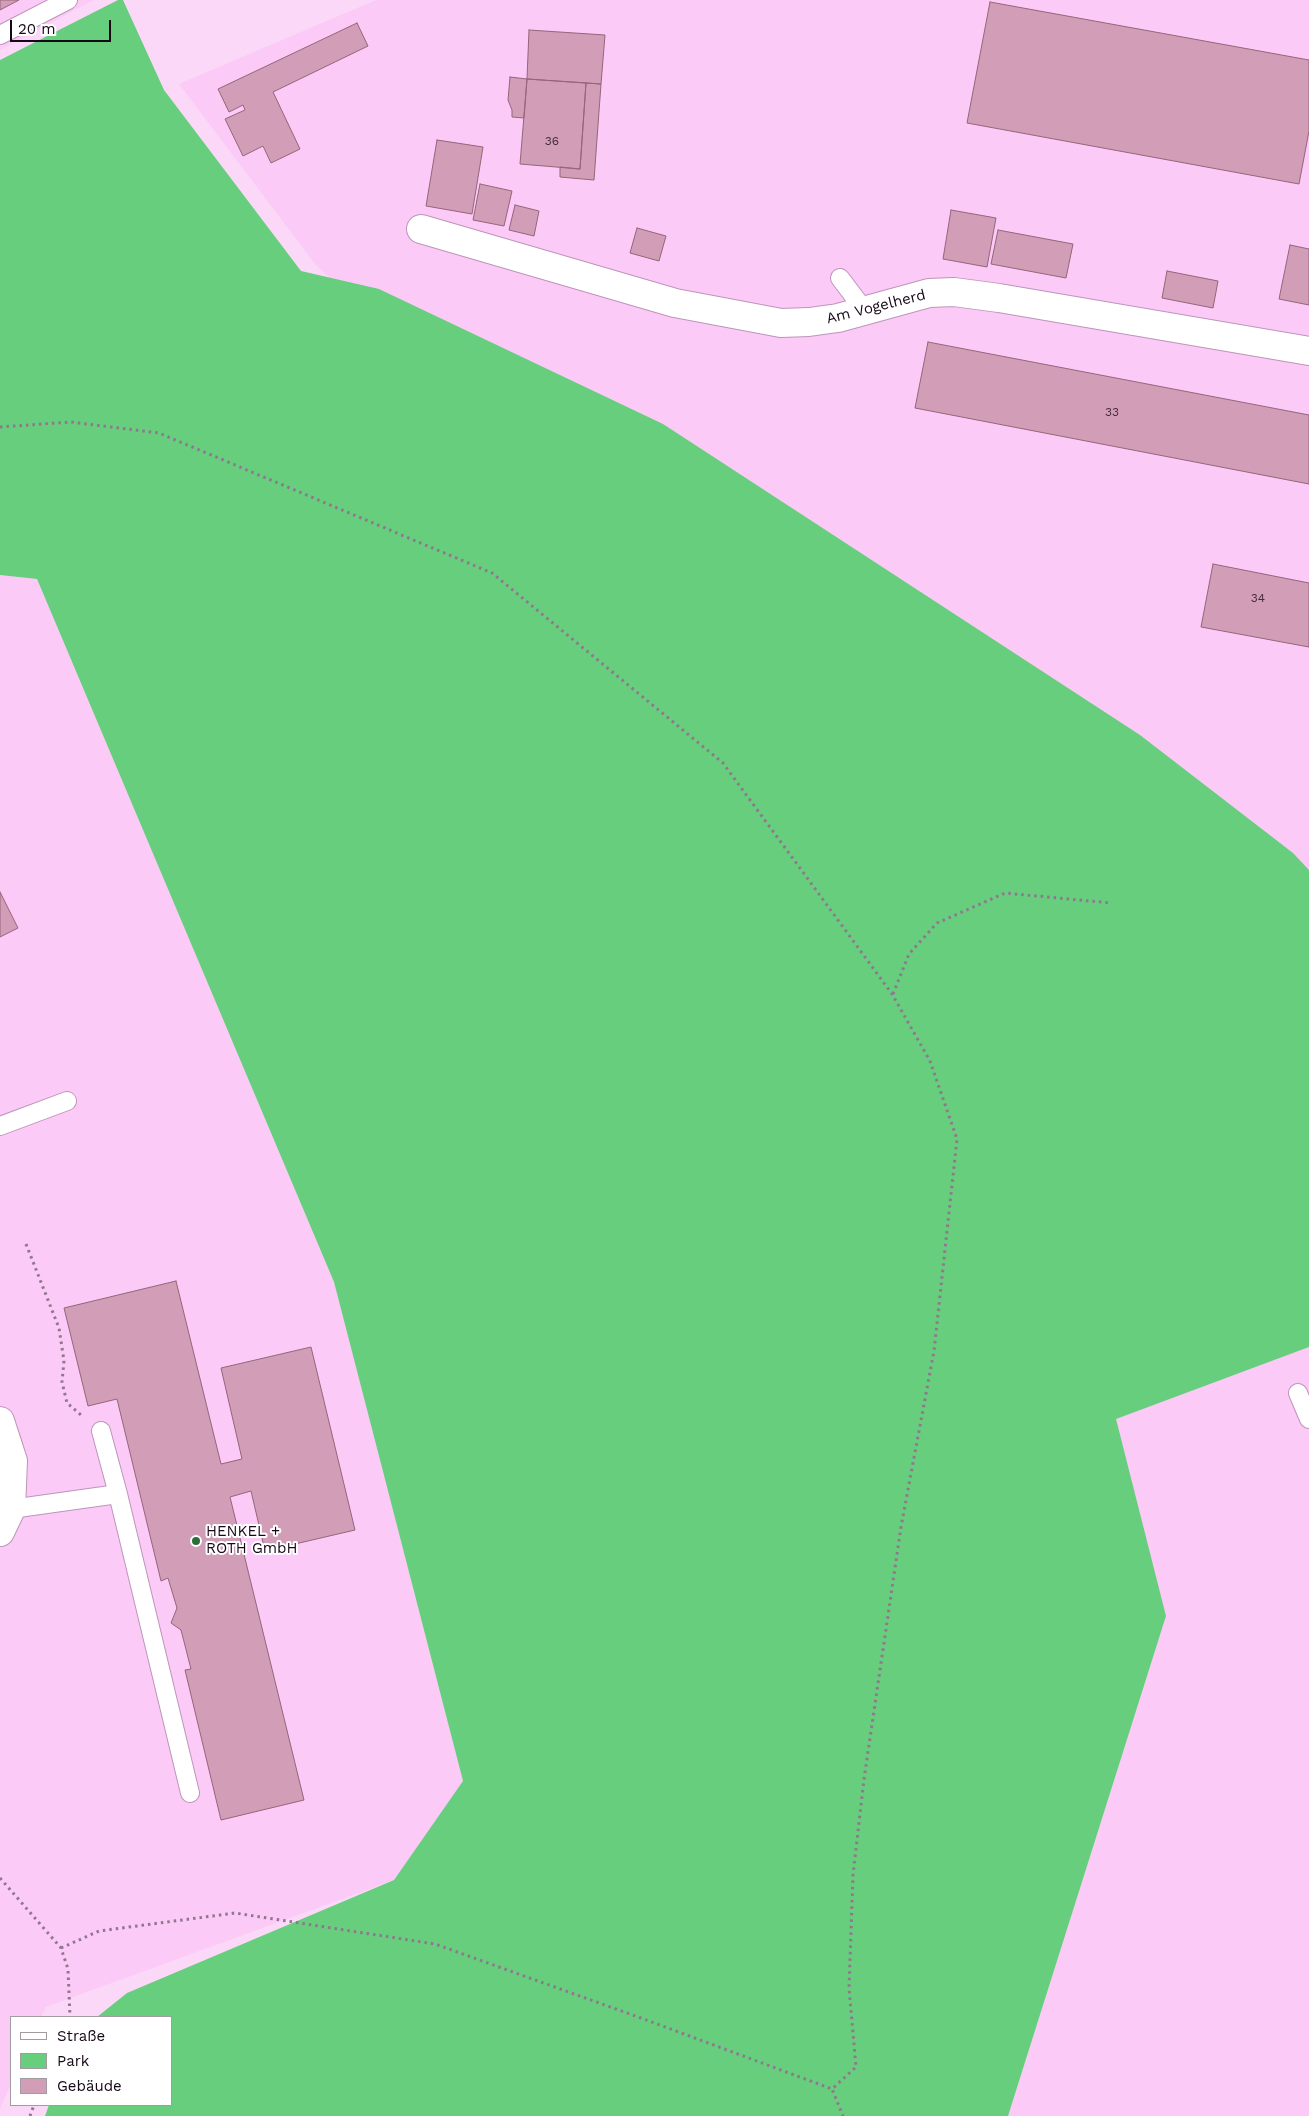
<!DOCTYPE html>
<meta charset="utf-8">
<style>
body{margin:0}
#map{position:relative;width:1309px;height:2116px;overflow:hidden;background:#fbd8f8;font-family:"Work Sans",sans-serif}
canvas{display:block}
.legend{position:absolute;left:10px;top:2016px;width:162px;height:90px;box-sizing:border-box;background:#fff;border:1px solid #a29ca2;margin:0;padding:6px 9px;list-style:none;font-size:15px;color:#160816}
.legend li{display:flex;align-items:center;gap:10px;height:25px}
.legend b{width:25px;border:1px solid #a29ca2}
.scale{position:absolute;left:10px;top:20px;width:101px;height:22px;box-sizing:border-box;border:2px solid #160816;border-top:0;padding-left:6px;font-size:15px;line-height:18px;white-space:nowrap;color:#160816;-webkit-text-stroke:4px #fff;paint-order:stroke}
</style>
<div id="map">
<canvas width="1309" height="2116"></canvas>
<ul class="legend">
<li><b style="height:6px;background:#fff"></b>Straße</li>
<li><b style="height:14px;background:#66ce7d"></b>Park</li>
<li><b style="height:14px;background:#d29db6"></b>Gebäude</li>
</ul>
<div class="scale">20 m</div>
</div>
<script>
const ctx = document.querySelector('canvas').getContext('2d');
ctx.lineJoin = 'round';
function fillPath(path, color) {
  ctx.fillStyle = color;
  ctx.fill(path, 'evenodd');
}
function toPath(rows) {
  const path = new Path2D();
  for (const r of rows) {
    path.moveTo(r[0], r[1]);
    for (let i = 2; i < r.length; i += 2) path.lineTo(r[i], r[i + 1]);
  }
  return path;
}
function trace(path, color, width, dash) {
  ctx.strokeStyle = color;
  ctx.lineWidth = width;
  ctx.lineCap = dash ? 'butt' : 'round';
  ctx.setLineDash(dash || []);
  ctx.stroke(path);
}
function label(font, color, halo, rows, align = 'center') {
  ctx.font = font + ' "Work Sans",sans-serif';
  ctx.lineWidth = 4;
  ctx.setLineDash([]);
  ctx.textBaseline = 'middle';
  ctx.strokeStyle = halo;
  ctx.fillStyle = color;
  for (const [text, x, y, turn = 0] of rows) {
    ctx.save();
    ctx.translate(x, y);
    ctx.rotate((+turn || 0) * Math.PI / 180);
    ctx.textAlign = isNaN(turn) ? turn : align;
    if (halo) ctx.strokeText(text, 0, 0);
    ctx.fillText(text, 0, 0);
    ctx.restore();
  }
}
fillPath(toPath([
 [0,0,94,0,0,50],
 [376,0,1309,0,1309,2116,1008,2116,1166,1616,964,877,315,264,179,84],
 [0,575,37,579,334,1282,463,1781,394,1880,46,2007,41,2017,11,2017,11,2084,0,2109]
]), '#fbcaf7');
fillPath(toPath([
 [118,0,123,0,164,90,301,271,379,289,663,424,1140,735,1293,853,1309,870,1309,1347,1116,1419,1166,1616,1008,2116,45,2116,49,2105,171,2105,171,2017,97,2017,127,1993,394,1880,463,1781,334,1282,37,579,0,575,0,60]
]), '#66ce7d');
const building = toPath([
 [0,0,19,0,0,10,0,0],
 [990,2,1309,60,1309,131,1299,184,967,123,990,2],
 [357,23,368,46,273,92,300,149,271,163,263,146,243,156,225,119,245,110,243,105,229,112,218,89,357,23],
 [529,30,605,35,601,84,527,79,529,30],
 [510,77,527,79,524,118,512,117,512,110,508,100,510,77],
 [527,79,586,83,580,169,520,164,527,79],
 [586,83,601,84,594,180,560,177,560,167,580,169,586,83],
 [437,140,483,147,472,214,426,206,437,140],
 [480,184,512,191,504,226,473,220,480,184],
 [515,205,539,211,534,236,509,230,515,205],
 [951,210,996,218,987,267,943,259,951,210],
 [637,228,666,236,659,261,630,253,637,228],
 [998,230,1073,244,1066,278,991,264,998,230],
 [1290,245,1309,249,1309,305,1279,299,1290,245],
 [1167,271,1218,281,1213,308,1162,298,1167,271],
 [928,342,1309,415,1309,484,915,408,928,342],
 [1213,564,1309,583,1309,647,1201,627,1213,564],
 [0,892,18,928,0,937,0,892],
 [176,1281,221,1464,242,1459,221,1368,311,1347,355,1530,265,1551,251,1491,230,1497,304,1800,221,1820,185,1670,191,1669,181,1630,171,1623,177,1608,168,1578,161,1581,117,1399,88,1406,64,1308,176,1281]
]);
fillPath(building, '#d29db6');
trace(building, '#96657c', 1);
const lane = toPath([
 [0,35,68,0],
 [840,278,865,311],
 [0,1126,67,1101],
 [1298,1393,1309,1419],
 [101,1431,118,1494],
 [11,1509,118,1494,190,1793]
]);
const street = toPath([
 [421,229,675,303,781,323,809,322,838,318,929,293,954,292,999,298,1309,351],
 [0,1421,13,1461,11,1509,0,1532]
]);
trace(lane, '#bd95ba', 20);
trace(street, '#bd95ba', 30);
trace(toPath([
 [0,427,71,422,159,433,492,573,723,763,892,994,930,1061,957,1139,934,1351,901,1527,864,1779,853,1875,849,1988,856,2067,832,2089,843,2116],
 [893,994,909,954,937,923,1005,893,1111,903],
 [26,1244,59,1328,64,1361,62,1382,67,1403,81,1415],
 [0,1878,61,1948,68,1969,70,2017],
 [61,1948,99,1931,235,1913,435,1944,641,2018,832,2089],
 [30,2116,34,2105]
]), '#90778f', 3, [2.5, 4]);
trace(lane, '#fff', 18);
trace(street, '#fff', 28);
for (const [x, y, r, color] of [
 [196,1541,5,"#2a6f3b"]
]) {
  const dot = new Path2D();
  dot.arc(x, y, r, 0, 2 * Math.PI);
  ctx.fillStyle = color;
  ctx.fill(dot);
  trace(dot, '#fff', 2);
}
label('12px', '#452d3e', null, [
 ["36",552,141],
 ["33",1112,412],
 ["34",1258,598]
]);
label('15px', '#160816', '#fff', [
 ["Am Vogelherd",876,307,-14]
]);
label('15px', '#160816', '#fff', [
 ["HENKEL +",206,1532],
 ["ROTH GmbH",206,1549]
], 'left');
</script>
